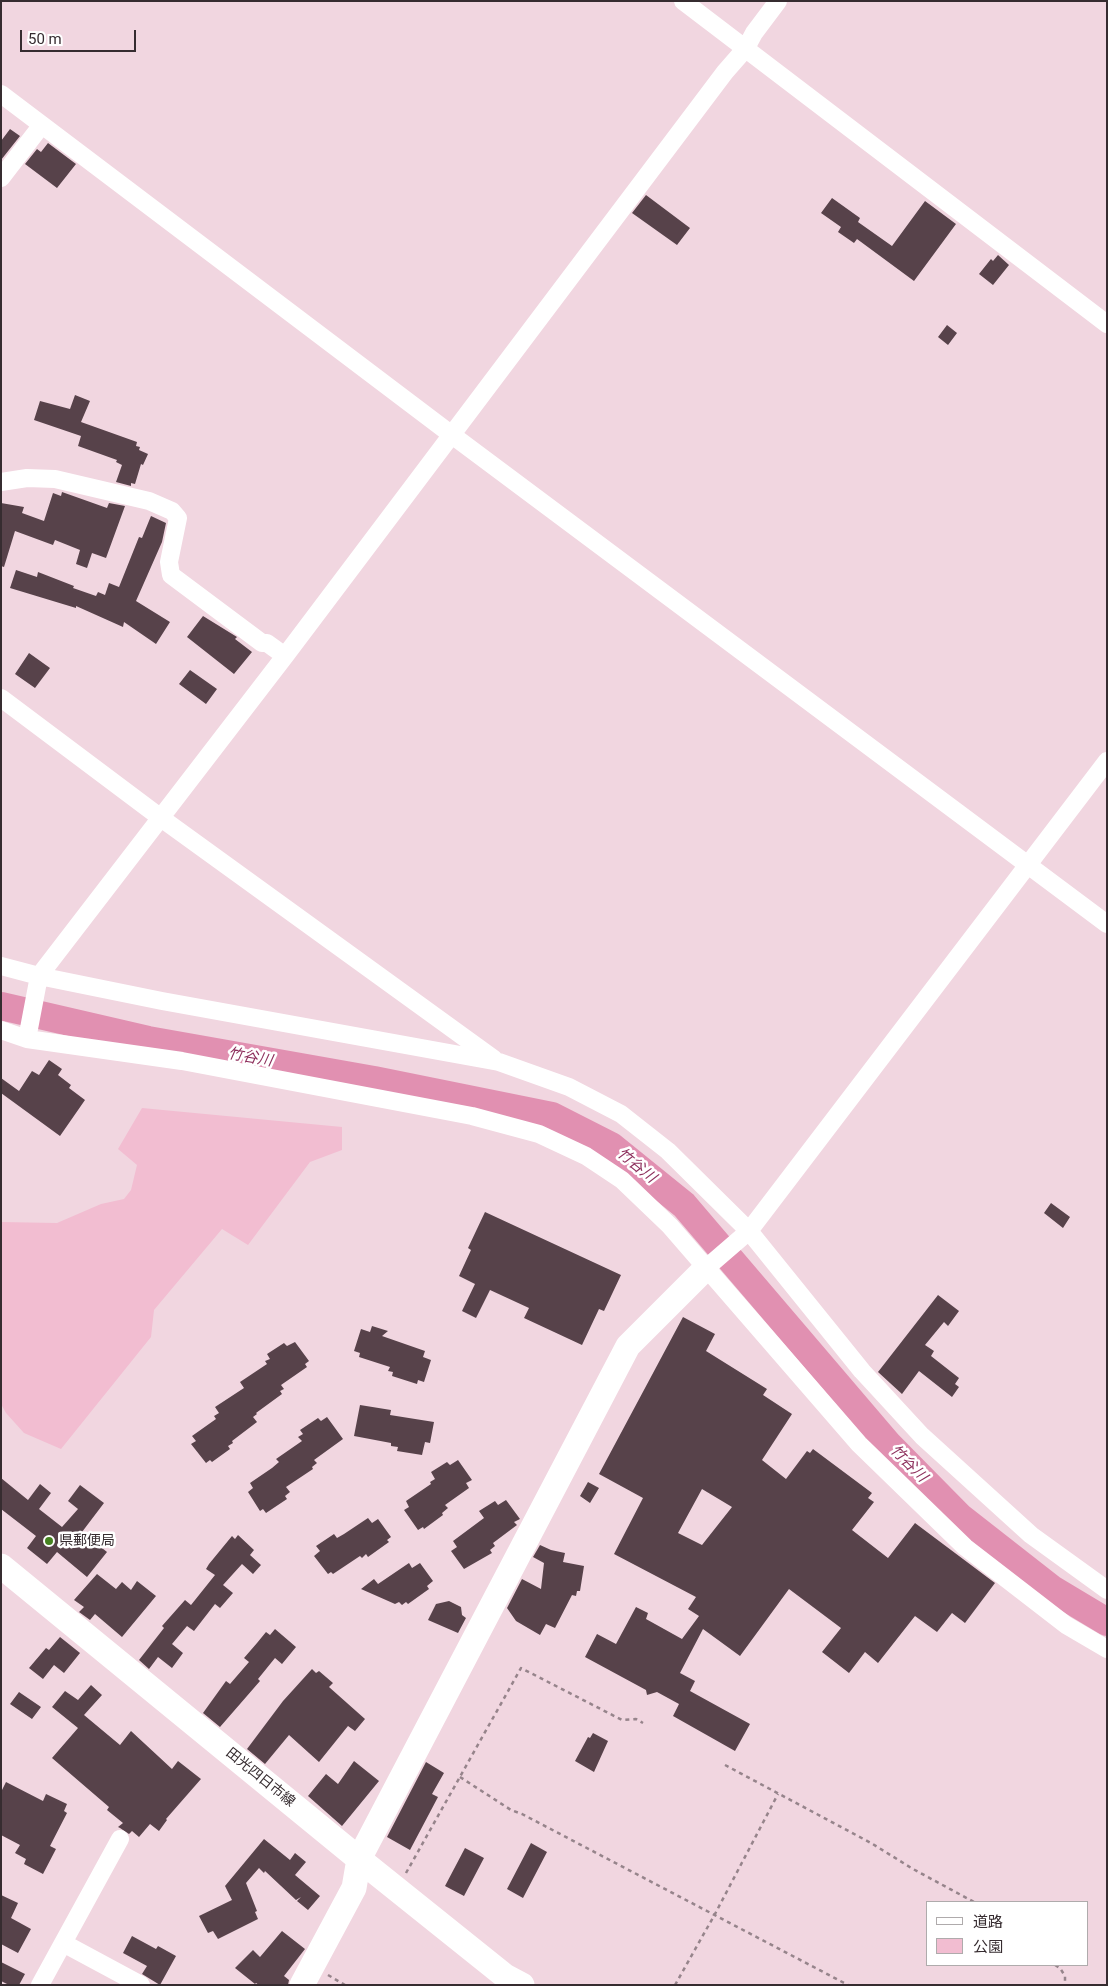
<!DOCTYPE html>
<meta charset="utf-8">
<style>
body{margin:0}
#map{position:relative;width:1108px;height:1986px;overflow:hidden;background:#f1d6e0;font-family:Roboto,"Noto Sans JP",sans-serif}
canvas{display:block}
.frame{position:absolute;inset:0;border:2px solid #362c30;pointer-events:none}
.legend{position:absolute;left:926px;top:1901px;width:162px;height:65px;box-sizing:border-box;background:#fff;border:1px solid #afabac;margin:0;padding:6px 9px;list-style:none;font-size:15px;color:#362c30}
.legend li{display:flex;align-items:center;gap:10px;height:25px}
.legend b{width:25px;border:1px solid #afabac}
.scale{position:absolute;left:20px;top:30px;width:116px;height:22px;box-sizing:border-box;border:2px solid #362c30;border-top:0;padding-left:6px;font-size:15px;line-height:18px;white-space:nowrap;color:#362c30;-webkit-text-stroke:4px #fff;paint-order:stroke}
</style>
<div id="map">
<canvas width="1108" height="1986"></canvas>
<div class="frame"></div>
<ul class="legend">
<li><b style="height:6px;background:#fff"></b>道路</li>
<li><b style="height:14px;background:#f2bdd1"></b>公園</li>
</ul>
<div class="scale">50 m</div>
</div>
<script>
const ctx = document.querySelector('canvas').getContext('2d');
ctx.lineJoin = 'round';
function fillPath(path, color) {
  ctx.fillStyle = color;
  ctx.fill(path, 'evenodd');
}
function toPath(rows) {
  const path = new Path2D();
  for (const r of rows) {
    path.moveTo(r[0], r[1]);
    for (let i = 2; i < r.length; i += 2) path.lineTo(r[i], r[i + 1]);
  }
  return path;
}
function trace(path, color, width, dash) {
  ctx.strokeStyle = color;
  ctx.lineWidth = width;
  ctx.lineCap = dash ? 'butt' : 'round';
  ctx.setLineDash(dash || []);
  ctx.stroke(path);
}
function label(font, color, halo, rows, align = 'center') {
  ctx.font = font + ' Roboto,"Noto Sans JP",sans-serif';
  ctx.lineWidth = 5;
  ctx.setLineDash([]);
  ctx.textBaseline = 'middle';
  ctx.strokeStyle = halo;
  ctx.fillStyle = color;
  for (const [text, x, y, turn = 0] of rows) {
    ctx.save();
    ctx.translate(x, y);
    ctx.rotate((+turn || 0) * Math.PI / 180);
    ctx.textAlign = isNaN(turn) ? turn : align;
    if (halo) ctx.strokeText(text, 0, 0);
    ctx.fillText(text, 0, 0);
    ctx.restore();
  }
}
fillPath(toPath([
 [142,1108,342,1127,342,1150,310,1162,248,1245,222,1229,154,1310,151,1337,61,1449,24,1433,6,1413,1,1404,1,1222,57,1223,101,1204,124,1199,131,1190,137,1165,118,1149]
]), '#f2bdd1');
trace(toPath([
 [1,1006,148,1040,374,1080,552,1116,611,1146,684,1205,888,1444,960,1517,1052,1589,1107,1622]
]), '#e190b1', 28);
fillPath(toPath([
 [10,129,20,136,1,160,1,141],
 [48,143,76,164,57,188,25,164,37,149,41,152],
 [646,195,690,228,677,245,632,213],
 [832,198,860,218,858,222,892,246,925,201,956,224,914,281,857,239,854,243,838,232,841,227,821,213],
 [998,255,1009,265,993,285,979,274,991,259,993,261],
 [947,325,957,333,948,345,938,337],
 [75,395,90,401,81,422,137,442,136,446,140,447,139,450,148,454,143,465,141,464,135,484,131,483,131,486,116,482,122,465,116,462,117,460,78,446,81,436,34,420,40,401,70,409],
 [62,492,107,508,109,503,125,506,106,558,92,553,87,568,76,564,80,550,55,540,53,545,15,531,4,567,1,566,1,503,24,507,22,513,44,521,53,493,61,496],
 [151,516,166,523,162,542,136,601,170,622,156,644,124,622,123,627,76,606,76,608,10,588,16,570,37,577,38,572,74,586,73,588,96,596,98,592,105,595,109,583,119,587,139,537,142,538],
 [203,616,237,637,235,639,252,652,234,674,187,637],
 [29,653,50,668,35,688,15,674],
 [190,670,217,689,206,704,179,684],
 [49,1060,62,1069,58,1075,71,1085,69,1088,85,1100,60,1136,1,1093,1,1078,19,1091,32,1071,39,1075],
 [1051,1203,1070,1217,1063,1228,1044,1213],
 [485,1212,621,1275,604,1311,599,1309,582,1345,524,1318,529,1308,490,1290,476,1318,462,1311,475,1284,459,1276,471,1250,468,1248],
 [938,1295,959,1311,948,1326,944,1322,925,1345,934,1351,931,1356,959,1378,955,1384,959,1387,952,1397,919,1371,902,1394,878,1372],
 [683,1317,715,1334,706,1351,767,1389,763,1395,792,1414,762,1460,786,1479,807,1451,810,1453,813,1449,872,1493,868,1498,874,1502,852,1530,888,1558,915,1523,995,1583,965,1623,952,1613,937,1632,915,1616,878,1663,865,1652,849,1673,822,1652,841,1628,789,1589,740,1656,703,1629,680,1673,695,1681,690,1691,750,1724,735,1751,673,1716,679,1704,657,1692,647,1695,646,1690,585,1657,597,1634,616,1644,636,1607,648,1613,646,1619,682,1639,699,1616,688,1609,696,1597,614,1554,643,1498,599,1474],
 [702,1489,732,1507,702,1545,678,1533],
 [372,1326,388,1331,382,1336,425,1351,423,1357,431,1360,424,1382,418,1380,417,1384,392,1376,393,1372,388,1371,390,1367,359,1357,360,1353,354,1351,361,1329,370,1332],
 [295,1342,309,1361,305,1364,307,1367,281,1385,284,1389,280,1391,282,1394,256,1413,257,1414,253,1417,257,1422,232,1441,233,1443,228,1446,230,1449,212,1462,210,1460,206,1463,191,1444,196,1441,192,1436,216,1419,214,1416,219,1413,215,1407,244,1388,240,1382,267,1364,265,1361,270,1359,267,1354,284,1343,287,1346],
 [360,1405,391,1410,390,1415,434,1422,430,1443,425,1442,422,1455,397,1451,398,1447,391,1446,391,1443,354,1436],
 [327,1417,343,1439,314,1460,317,1463,312,1467,313,1469,286,1487,290,1492,285,1496,287,1499,266,1513,263,1509,260,1511,248,1492,253,1488,250,1483,272,1468,279,1462,276,1459,302,1441,298,1437,303,1434,300,1430,318,1418,321,1421],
 [458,1460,472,1480,466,1483,469,1488,445,1505,448,1508,442,1513,443,1515,424,1529,423,1527,418,1530,404,1510,409,1507,406,1501,431,1484,430,1482,435,1479,431,1472,447,1462,450,1465],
 [1,1478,28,1500,40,1484,51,1493,39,1509,62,1527,78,1509,68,1501,80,1485,104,1503,82,1532,107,1552,87,1577,57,1552,47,1564,27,1548,36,1536,1,1509],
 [588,1482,599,1488,590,1503,580,1496],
 [506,1500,520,1519,514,1522,517,1525,493,1543,495,1546,490,1550,492,1553,464,1569,451,1551,457,1547,453,1541,484,1518,479,1511,495,1501,498,1505],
 [368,1518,372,1523,378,1519,391,1537,387,1540,389,1542,368,1557,366,1554,362,1558,360,1556,333,1574,331,1572,328,1574,314,1556,320,1551,316,1546,334,1534,337,1538,344,1534],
 [238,1535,254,1550,250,1555,261,1565,253,1574,242,1564,223,1585,233,1593,220,1608,215,1604,194,1631,187,1626,172,1644,183,1653,172,1668,158,1657,149,1669,139,1660,164,1628,162,1626,185,1600,191,1605,215,1575,206,1569,209,1564,232,1536,235,1539],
 [540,1545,551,1550,565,1553,563,1562,584,1566,580,1591,577,1591,576,1596,572,1595,555,1628,546,1624,540,1635,516,1621,507,1608,522,1579,541,1589,544,1563,533,1557],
 [409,1563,412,1568,420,1563,433,1581,427,1586,429,1589,408,1604,406,1602,402,1605,399,1602,395,1604,361,1589,374,1579,378,1584],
 [97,1574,116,1589,122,1582,131,1590,137,1581,156,1596,122,1637,95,1614,90,1620,79,1612,84,1607,74,1600],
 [449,1601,461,1607,462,1615,466,1618,458,1633,428,1620,436,1604],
 [275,1629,296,1647,282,1664,275,1658,258,1679,260,1681,220,1727,203,1713,226,1681,230,1684,249,1662,244,1658,257,1643,266,1632,270,1635],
 [60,1637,80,1653,64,1673,54,1665,43,1679,29,1668,46,1648,49,1650],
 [312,1669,316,1673,319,1671,333,1683,329,1687,365,1719,355,1731,348,1726,319,1762,289,1735,265,1764,247,1749,283,1701],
 [91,1685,102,1695,84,1715,120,1745,131,1731,172,1769,178,1761,201,1779,166,1819,167,1820,159,1831,150,1824,139,1837,132,1831,129,1834,120,1828,118,1827,123,1823,107,1810,109,1807,52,1758,78,1728,52,1707,65,1691,78,1700],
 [19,1692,41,1707,32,1719,10,1704],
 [593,1733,608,1741,594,1772,575,1761,588,1737,590,1738],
 [354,1761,379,1781,342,1826,308,1796,326,1774,338,1784],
 [426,1762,444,1773,432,1794,438,1797,410,1850,387,1837],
 [6,1782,43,1801,46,1794,67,1804,64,1811,67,1813,50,1846,56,1849,43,1874,24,1864,26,1859,15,1853,20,1845,1,1835,1,1792],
 [264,1839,290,1860,295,1853,306,1862,295,1875,320,1896,308,1910,297,1901,301,1897,296,1900,265,1871,264,1873,259,1868,246,1883,257,1911,255,1912,258,1919,218,1939,213,1931,208,1933,199,1916,232,1900,225,1886],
 [531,1843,547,1852,523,1898,507,1889],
 [465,1848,484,1858,464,1896,445,1886],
 [1,1895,18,1903,11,1918,31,1929,18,1953,1,1944],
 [282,1931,305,1949,284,1976,289,1980,288,1985,259,1985,256,1983,255,1984,235,1968,253,1950,260,1957],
 [132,1936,156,1949,158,1946,176,1956,160,1985,142,1974,147,1966,123,1953],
 [1,1962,25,1974,19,1985,9,1985,1,1981]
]), '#57424a');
trace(toPath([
 [725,1765,871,1843,913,1869,974,1902],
 [460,1777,511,1810,522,1814,848,1985],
 [406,1873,521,1668,622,1720,636,1719,643,1723],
 [1055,1965,1060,1968,1065,1976,1065,1985],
 [328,1975,345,1985],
 [675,1985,715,1914,778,1794]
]), '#96848b', 2.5, [4, 4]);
trace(toPath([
 [683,1,1107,324],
 [1,94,452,435,1107,924],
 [1,178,41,126],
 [1,482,27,478,55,479,149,501,172,511,178,518,169,562,171,575,262,643,267,643,285,656],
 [1,698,161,818,494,1059],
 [1,966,39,976,162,1001,499,1062,569,1087,621,1114,668,1151,749,1231,862,1371,922,1436,1031,1535,1107,1590],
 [1,1030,27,1039,182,1061,472,1116,539,1134,586,1156,622,1180,670,1226,859,1444,965,1547,1066,1625,1107,1649],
 [27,1039,39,976,285,656,725,72,746,48,754,33,778,1],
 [705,1269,749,1231,1107,761],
 [63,1943,120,1839],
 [40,1985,63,1943,141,1985]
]), '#fff', 18);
trace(toPath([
 [1,1566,359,1859,505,1976,522,1985],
 [302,1985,354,1888,359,1859,628,1346,705,1269]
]), '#fff', 25);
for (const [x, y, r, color] of [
 [49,1541,5,"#468321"]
]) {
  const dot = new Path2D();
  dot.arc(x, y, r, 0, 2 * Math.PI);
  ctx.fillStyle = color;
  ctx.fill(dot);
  trace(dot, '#fff', 2);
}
label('14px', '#362c30', '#fff', [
 ["県郵便局",59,1541]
], 'left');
label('14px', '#362c30', '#fff', [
 ["田光四日市線",260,1778,39]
]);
label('italic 15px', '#8d2f5c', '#fff', [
 ["竹谷川",250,1058,10],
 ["竹谷川",636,1166,39],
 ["竹谷川",908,1464,45]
]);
</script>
